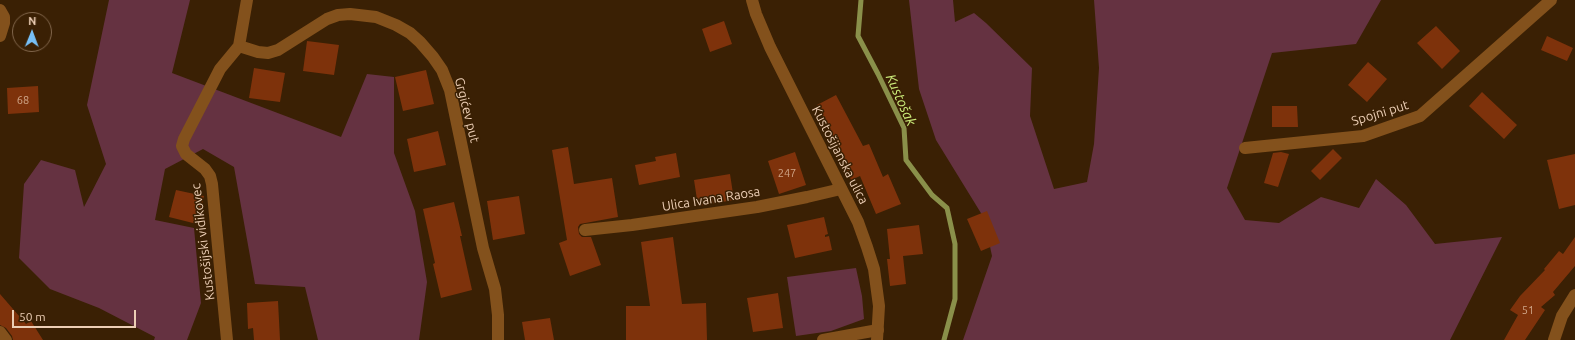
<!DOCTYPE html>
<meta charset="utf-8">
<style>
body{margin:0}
#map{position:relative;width:1575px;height:340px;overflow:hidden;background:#3a2004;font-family:Ubuntu,sans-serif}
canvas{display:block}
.north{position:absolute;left:12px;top:12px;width:40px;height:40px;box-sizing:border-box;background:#3a2004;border:1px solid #81664b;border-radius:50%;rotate:1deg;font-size:11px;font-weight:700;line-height:16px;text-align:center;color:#ecceb5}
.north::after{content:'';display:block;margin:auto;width:14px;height:18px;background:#77c0f7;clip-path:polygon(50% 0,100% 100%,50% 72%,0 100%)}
.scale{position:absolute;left:12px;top:310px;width:124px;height:18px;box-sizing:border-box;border:2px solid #ecceb5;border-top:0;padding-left:5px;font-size:12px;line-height:14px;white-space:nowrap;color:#ecceb5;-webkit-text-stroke:3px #3a2004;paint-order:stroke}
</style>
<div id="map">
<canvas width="1575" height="340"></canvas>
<div class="north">N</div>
<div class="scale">50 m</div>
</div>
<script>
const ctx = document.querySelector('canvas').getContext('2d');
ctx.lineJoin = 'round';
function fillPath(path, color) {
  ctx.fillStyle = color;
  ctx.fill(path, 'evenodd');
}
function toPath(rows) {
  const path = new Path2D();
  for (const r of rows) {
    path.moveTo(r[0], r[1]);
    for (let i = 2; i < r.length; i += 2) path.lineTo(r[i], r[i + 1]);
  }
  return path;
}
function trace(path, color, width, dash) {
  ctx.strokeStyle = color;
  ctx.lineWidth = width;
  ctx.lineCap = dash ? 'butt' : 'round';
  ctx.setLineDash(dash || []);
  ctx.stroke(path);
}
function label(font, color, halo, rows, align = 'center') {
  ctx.font = font + ' Ubuntu,sans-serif';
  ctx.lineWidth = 3;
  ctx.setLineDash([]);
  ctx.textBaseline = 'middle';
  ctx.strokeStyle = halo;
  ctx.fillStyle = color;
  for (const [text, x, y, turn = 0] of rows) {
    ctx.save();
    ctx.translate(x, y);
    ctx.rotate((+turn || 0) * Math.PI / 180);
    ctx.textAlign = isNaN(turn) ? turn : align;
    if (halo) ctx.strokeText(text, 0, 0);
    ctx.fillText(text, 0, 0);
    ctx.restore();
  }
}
fillPath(toPath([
 [109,0,190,0,172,73,341,137,367,74,394,77,394,153,415,211,427,282,419,340,318,340,305,287,255,284,234,167,203,149,165,169,155,220,194,228,201,303,187,340,154,340,155,337,99,308,50,289,19,258,24,184,41,160,75,170,84,207,106,164,87,105],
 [909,0,953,0,955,22,974,13,986,23,1032,68,1030,116,1054,189,1087,182,1094,144,1099,68,1094,0,1381,0,1356,44,1272,53,1227,188,1245,220,1279,223,1321,197,1359,208,1376,179,1406,205,1435,244,1502,237,1450,340,963,340,992,256,984,218,936,140,919,89],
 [856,268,862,296,864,319,831,331,796,336,787,277]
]), '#653241');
trace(toPath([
 [861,0,858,36,878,74,904,128,906,160,932,195,947,208,955,244,955,299,944,340]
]), '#8a904a', 5);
fillPath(toPath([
 [724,21,732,44,710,52,702,29],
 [1436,26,1460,51,1442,69,1417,43],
 [1547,36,1573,48,1567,61,1541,50],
 [307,41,339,45,334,75,303,71],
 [1368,62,1387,79,1367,102,1348,85],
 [254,68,285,73,280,102,249,98],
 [426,70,434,104,403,111,395,77],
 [38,86,39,112,8,114,7,88],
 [1482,92,1517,125,1504,139,1469,106],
 [836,95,863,146,869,144,883,177,888,174,901,204,876,214,860,176,851,180,841,156,843,155,817,105],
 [1272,106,1297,106,1298,127,1272,127],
 [438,131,446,165,414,172,407,139],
 [568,147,574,184,612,178,618,217,580,224,578,227,579,234,582,237,591,237,601,265,570,276,559,243,567,240,552,150],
 [1333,149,1342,158,1320,180,1311,171],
 [795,152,806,185,779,194,768,161],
 [1281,152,1289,154,1278,187,1264,183,1273,153],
 [676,153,680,177,639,185,635,165,656,161,655,157],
 [1575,154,1575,205,1559,209,1547,160],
 [730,174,734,200,698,206,694,180],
 [176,190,204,196,197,224,169,217],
 [519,196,525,234,493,240,487,201],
 [454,202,462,236,460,236,472,290,441,298,433,264,435,263,423,209],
 [987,211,1000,243,981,251,967,219],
 [824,217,828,234,825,235,825,237,829,236,832,250,795,258,787,225],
 [919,225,923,254,903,256,906,284,890,286,887,259,890,259,887,229],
 [673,237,682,304,706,303,707,340,626,340,626,306,650,306,641,242],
 [1575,237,1575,266,1553,292,1555,295,1541,307,1545,310,1525,340,1504,340,1518,315,1510,310,1520,296,1545,270,1544,269,1559,251,1563,254],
 [778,293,783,328,753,332,747,298],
 [0,294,26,324,31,321,43,340,13,340,12,336,6,328,0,325],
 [278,301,280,340,254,340,253,328,248,329,247,303],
 [550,318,554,340,525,340,522,322]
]), '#7e320b');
trace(toPath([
 [0,10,4,17,4,23,0,36],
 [239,46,258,52,268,53,278,50,327,19,338,15,350,14,376,17,396,25,410,33,420,42,433,57,442,70,450,90,483,248,495,289,498,315,498,340],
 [1245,148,1363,136,1420,116,1551,0],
 [585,230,632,225,757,207,807,197,841,189],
 [0,332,6,340],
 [227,340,212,184,210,176,205,169,186,154,182,146,184,139,220,69,239,46,247,0],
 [823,340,878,330],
 [1554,340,1562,316,1575,295]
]), '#83511c', 12);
trace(toPath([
 [752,0,756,14,770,47,858,222,867,247,874,269,879,306,877,340]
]), '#83511c', 12);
label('11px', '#d0a78a', null, [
 ["68",23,100],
 ["247",787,173],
 ["51",1528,310]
]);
label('13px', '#ecceb5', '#3a2004', [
 ["Grgićev put",467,110,76],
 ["Spojni put",1380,113,-17],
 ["Kustošijanska ulica",840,155,63],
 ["Ulica Ivana Raosa",711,199,-9],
 ["Kustošijski vidikovec",203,242,-97]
]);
label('italic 14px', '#cdee7b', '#3a2004', [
 ["Kustošak",901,100,66]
]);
</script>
